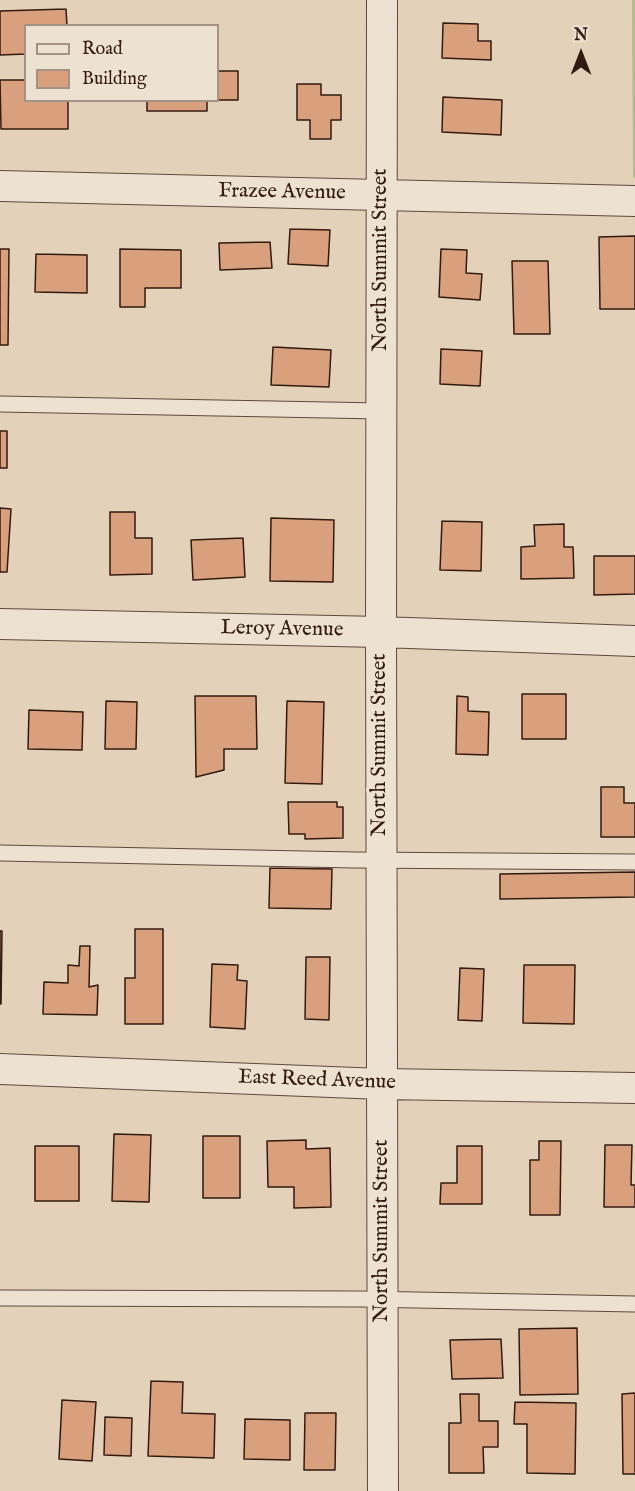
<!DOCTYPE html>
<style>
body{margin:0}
#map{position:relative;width:635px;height:1491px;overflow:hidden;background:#e3d2b9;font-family:"IM FELL English",serif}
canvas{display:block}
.legend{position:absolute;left:24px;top:24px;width:195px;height:78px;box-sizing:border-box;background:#ede2d2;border:2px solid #a39285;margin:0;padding:8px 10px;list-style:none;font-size:18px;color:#331a11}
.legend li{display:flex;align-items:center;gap:12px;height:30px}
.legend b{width:30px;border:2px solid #a39285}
.north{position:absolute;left:551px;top:24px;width:60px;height:60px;-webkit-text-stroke:4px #ede2d2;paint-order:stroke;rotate:0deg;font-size:16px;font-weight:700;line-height:24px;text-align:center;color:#331a11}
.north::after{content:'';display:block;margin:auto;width:21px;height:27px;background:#331a11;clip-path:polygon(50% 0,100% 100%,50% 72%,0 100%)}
</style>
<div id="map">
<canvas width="635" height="1491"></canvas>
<ul class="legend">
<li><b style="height:8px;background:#ede2d2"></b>Road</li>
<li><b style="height:16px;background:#d8a07d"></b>Building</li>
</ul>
<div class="north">N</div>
</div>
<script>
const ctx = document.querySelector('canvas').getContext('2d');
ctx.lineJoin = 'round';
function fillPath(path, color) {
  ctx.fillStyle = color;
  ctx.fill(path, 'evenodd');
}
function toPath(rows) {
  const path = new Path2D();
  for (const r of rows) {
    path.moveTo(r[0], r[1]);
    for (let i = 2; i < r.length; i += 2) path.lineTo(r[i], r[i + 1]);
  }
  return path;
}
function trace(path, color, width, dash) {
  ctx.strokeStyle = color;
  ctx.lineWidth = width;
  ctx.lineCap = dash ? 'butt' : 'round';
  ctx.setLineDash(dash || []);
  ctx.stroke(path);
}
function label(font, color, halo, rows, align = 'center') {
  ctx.font = font + ' "IM FELL English",serif';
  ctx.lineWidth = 6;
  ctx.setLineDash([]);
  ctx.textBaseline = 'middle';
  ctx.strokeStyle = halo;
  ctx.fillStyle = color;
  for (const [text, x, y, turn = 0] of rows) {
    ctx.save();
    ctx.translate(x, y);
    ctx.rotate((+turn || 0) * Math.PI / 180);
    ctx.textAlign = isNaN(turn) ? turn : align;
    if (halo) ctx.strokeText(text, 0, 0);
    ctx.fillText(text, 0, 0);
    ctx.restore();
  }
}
fillPath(toPath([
 [632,0,635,0,635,178,633,177]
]), '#b3bc90');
const building = toPath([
 [66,9,67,26,26,26,26,54,0,55,0,11,66,9],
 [443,23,478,24,478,41,491,41,491,60,442,58,443,23],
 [218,71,238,71,238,100,218,100,218,71],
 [0,80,26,80,26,100,68,100,68,129,1,129,0,80],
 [297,84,321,84,321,95,341,95,341,120,331,120,331,139,310,139,310,120,297,120,297,84],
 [443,97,502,100,501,135,442,132,443,97],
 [147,100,207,100,207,111,147,111,147,100],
 [290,229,330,230,328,266,288,264,290,229],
 [635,236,635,309,600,309,599,237,635,236],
 [270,242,272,268,220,270,219,243,270,242],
 [0,249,9,249,8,345,0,345,0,249],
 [120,249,181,250,181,288,145,288,145,307,120,307,120,249],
 [441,249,467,250,466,273,482,274,480,300,439,297,441,249],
 [36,254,87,255,87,293,35,292,36,254],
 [512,261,548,261,550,334,514,334,512,261],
 [273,347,331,350,329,387,271,385,273,347],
 [441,349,482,351,480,386,440,384,441,349],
 [0,431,7,431,7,468,0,468,0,431],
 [0,508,11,509,7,572,0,572,0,508],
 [110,512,135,512,135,538,152,538,152,574,110,575,110,512],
 [271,518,334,520,333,582,270,581,271,518],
 [442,521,482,522,481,571,440,570,442,521],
 [564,524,564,547,573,547,574,578,521,579,521,547,535,546,534,525,564,524],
 [243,538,245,577,193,580,191,540,243,538],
 [594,556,635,556,635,594,594,595,594,556],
 [522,694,566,694,566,739,522,739,522,694],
 [195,696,256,696,257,749,224,749,224,770,196,777,195,696],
 [457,696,468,697,468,711,489,712,488,755,456,754,457,696],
 [106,701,137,702,136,749,105,749,106,701],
 [287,701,324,702,322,784,285,783,287,701],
 [29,710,83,712,82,750,28,749,29,710],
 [601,787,624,787,624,803,635,803,635,837,601,837,601,787],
 [288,802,337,802,337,807,343,807,343,838,305,839,305,834,289,834,288,802],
 [270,868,332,869,331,909,269,908,270,868],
 [635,872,635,897,500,899,500,874,635,872],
 [135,929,163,929,163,1024,125,1024,125,978,135,978,135,929],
 [0,931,2,931,1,1004,0,1004,0,931],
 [80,946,90,946,89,987,98,985,97,1015,43,1014,44,982,68,983,68,965,79,966,80,946],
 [306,957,330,957,329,1020,305,1019,306,957],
 [212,964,238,965,237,980,247,981,245,1029,210,1027,212,964],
 [524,965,575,965,574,1024,523,1023,524,965],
 [460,968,484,969,482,1021,458,1020,460,968],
 [114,1134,151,1135,149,1202,112,1201,114,1134],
 [203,1136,240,1136,240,1198,203,1198,203,1136],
 [306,1140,306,1149,330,1148,331,1207,294,1208,294,1187,268,1187,267,1141,306,1140],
 [539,1141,561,1141,560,1215,530,1215,530,1160,539,1160,539,1141],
 [605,1145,632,1145,631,1185,635,1185,635,1207,604,1207,605,1145],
 [35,1146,79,1146,79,1201,35,1201,35,1146],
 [457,1146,482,1146,482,1204,440,1204,441,1183,457,1183,457,1146],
 [577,1328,578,1394,520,1395,519,1329,577,1328],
 [501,1339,503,1378,452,1379,450,1340,501,1339],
 [151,1381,183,1382,182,1413,215,1414,214,1458,148,1456,151,1381],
 [635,1393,635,1474,623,1474,622,1394,635,1393],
 [460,1394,479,1394,479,1421,498,1421,498,1447,483,1447,484,1473,449,1473,449,1423,461,1423,460,1394],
 [62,1400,96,1402,92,1461,59,1459,62,1400],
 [515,1402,576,1403,575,1474,527,1473,527,1424,514,1424,515,1402],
 [305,1413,336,1413,335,1470,304,1470,305,1413],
 [105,1417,132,1418,131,1456,104,1455,105,1417],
 [245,1419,290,1420,290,1460,244,1459,245,1419]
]);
fillPath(building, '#d8a07d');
trace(building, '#331a11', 1.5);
const service = toPath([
 [0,404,382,411],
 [0,853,355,860,635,862],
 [0,1298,361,1299,635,1304]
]);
const minor = toPath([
 [382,0,381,632,383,1491],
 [0,186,635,201],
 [0,624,381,632,635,641],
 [0,1069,382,1084,635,1088]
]);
trace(service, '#5f483b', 17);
trace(minor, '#5f483b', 32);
trace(service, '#ede2d2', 15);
trace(minor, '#ede2d2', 30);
label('21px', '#331a11', '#ede2d2', [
 ["Frazee Avenue",282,193,1],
 ["North Summit Street",382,260,-90],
 ["Leroy Avenue",282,630,1],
 ["North Summit Street",381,745,-90],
 ["East Reed Avenue",317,1081,2],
 ["North Summit Street",383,1231,-90]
]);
</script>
